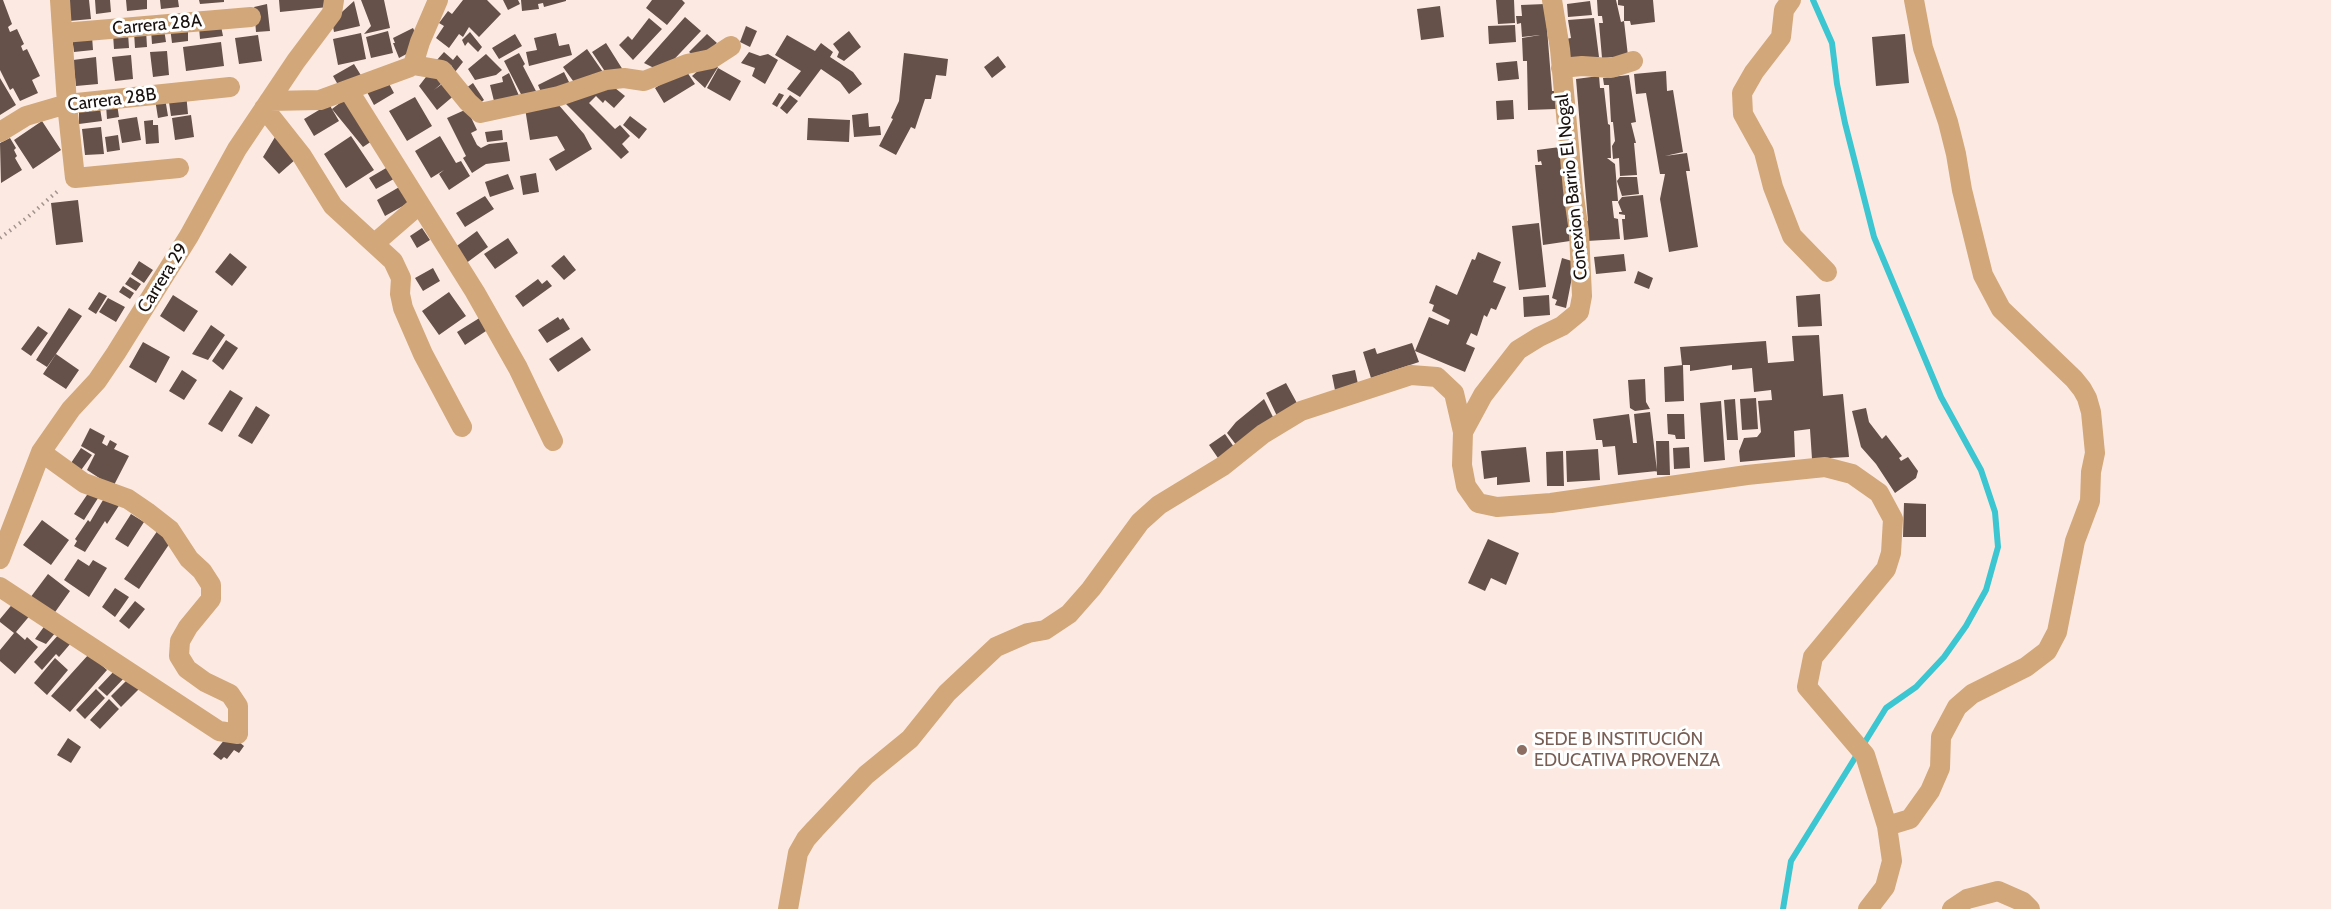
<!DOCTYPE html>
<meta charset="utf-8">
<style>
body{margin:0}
canvas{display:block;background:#fce9e1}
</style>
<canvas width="2331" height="909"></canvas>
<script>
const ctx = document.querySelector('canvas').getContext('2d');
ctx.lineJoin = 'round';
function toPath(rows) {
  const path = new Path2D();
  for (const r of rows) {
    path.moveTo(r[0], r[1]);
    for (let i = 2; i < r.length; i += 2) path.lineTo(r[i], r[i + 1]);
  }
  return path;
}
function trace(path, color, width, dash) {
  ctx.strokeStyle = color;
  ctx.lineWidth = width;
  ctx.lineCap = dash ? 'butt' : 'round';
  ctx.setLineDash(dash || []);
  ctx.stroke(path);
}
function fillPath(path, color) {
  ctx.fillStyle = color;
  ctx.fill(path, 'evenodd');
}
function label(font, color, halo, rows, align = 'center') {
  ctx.font = font + ' Cabin,sans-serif';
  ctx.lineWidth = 6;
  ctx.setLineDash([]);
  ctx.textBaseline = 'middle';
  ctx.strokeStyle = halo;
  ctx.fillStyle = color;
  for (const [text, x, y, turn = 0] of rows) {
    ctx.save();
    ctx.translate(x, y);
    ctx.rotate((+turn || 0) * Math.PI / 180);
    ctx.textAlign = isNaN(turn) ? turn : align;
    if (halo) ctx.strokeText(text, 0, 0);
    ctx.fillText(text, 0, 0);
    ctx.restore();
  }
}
trace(toPath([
 [1783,909,1791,861,1886,708,1916,687,1944,657,1966,626,1986,590,1998,547,1995,512,1981,470,1941,397,1874,237,1845,123,1837,84,1832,43,1813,0]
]), '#3bc6d2', 6);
fillPath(toPath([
 [0,0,3,0,12,24,8,27,10,32,17,29,24,44,21,46,23,51,27,49,40,76,32,80,38,93,20,101,13,88,10,90,0,70],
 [66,0,89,0,91,19,69,21],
 [95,0,110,0,111,12,96,14],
 [126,0,147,0,147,9,127,11],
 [160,0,178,0,179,7,161,9],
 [199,0,224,0,224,2,200,4],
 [279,0,326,0,328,7,280,12],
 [361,0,384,0,390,28,364,34,371,26],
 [463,0,487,0,501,14,479,37,469,27,463,37,459,34,449,48,436,38,444,26,439,23,448,11,452,14],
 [503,0,518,0,520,4,508,10],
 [521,0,566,0,566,1,544,7,543,3,538,4,539,9,522,11],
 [652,0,682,0,685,3,667,25,646,8],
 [1496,0,1514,0,1515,23,1498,24],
 [1597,0,1616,0,1621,22,1624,21,1628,56,1602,58,1599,23,1603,23,1602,16,1598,16],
 [1618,0,1653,0,1655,22,1631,25,1630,21,1624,21,1624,6,1618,5],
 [354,1,360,26,334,32,332,21],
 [1590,1,1592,15,1568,17,1567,4],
 [267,4,270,31,256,32,254,7],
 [1545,4,1552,91,1555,91,1556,109,1528,110,1527,61,1523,61,1522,38,1540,35,1522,37,1521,23,1517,24,1516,16,1522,16,1521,5],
 [1440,6,1444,37,1421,40,1417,9],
 [685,17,701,31,662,72,644,63],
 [649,18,662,29,633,60,619,45,628,36,632,40],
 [1594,18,1599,57,1568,60,1566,39,1571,38,1568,20],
 [1515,25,1516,42,1489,44,1488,26],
 [188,26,188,41,172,43,170,27],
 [221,26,223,36,200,39,199,27],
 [746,26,757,31,750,47,740,42],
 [413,28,419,40,416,49,399,58,393,43,395,43,393,38],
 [164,29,166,42,152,44,151,30],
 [146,30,147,47,135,48,134,32],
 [388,31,393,53,371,58,366,37],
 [849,31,861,47,844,61,837,57,839,52,833,44],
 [470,32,482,47,478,52,468,42,465,46,462,40],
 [128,33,129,48,114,49,113,34],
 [361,33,366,59,338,65,333,39],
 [556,33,559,46,569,44,572,55,529,66,526,52,537,50,534,38],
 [515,34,522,46,499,59,492,48],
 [707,34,717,43,699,59,689,52],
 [1905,34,1909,83,1876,86,1872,37],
 [258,35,262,61,239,64,235,38],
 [787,35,815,51,821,43,833,52,830,57,853,72,862,84,849,94,840,82,821,69,800,97,787,89,801,71,775,55],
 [92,36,93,50,74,52,72,37],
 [221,42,224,66,186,71,183,47],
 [606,43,623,70,610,79,592,52],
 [587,49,603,72,576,85,563,67],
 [167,51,169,75,153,77,150,52],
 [444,52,453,60,457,55,463,62,455,72,451,65,436,61],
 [749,52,760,56,768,54,778,60,765,84,752,76,755,68,741,63],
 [519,53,525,64,523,66,538,95,525,102,504,61],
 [904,53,948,59,946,76,936,75,931,99,925,99,915,129,911,127,896,155,879,146,893,119,891,118,899,101],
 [486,54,502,70,496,75,475,80,468,69],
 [131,55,133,79,115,81,112,57],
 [998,56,1006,67,992,78,984,67],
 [96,57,98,84,76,86,73,60],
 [709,61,718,67,705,88,692,76],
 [1517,61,1519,79,1498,81,1496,63],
 [354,64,362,77,341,90,333,76],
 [718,68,741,81,730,101,707,88],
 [685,69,695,84,664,103,655,88],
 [1666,71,1667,91,1673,90,1683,152,1665,156,1687,153,1690,171,1686,171,1698,247,1669,252,1660,199,1665,174,1660,174,1646,93,1636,94,1634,74],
 [564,72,571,86,544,99,538,85],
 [429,73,448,78,434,90,446,81,457,93,437,110,419,86],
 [509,73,520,98,495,105,490,85,503,82,502,77],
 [1629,75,1636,122,1631,123,1636,143,1634,143,1637,175,1620,176,1619,158,1613,159,1612,146,1615,141,1613,122,1611,122,1609,85,1604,85,1603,78],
 [1599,76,1600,88,1604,88,1608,124,1610,125,1611,158,1607,158,1615,164,1618,201,1612,201,1614,218,1618,219,1620,239,1587,241,1586,221,1588,221,1576,79],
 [0,78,16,105,0,115],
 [387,80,394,93,374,105,367,92],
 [605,80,625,96,614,108,605,100,603,103,596,96,589,103,615,129,620,125,630,136,622,144,629,152,621,159,562,100],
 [473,83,484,100,474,108,462,91],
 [186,93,188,114,171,116,168,95],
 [779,93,784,95,777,107,772,104],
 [790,95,798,101,787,114,780,108],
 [349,96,375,139,363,147,332,109],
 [415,97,432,126,407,141,389,111],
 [165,98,168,116,158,118,155,99],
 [1513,100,1514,119,1497,120,1496,101],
 [557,103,584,134,592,149,556,171,549,159,565,150,557,136,530,140,525,108],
 [117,104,119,117,107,119,106,105],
 [329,104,339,121,314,136,304,119],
 [100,108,102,121,79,124,79,110],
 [467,109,477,130,471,133,477,145,481,148,489,144,507,142,510,161,486,164,472,173,463,158,466,156,447,118],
 [868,113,869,127,880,126,881,135,854,137,852,115],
 [191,115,194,137,175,140,172,118],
 [630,116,647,129,639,139,623,125],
 [137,117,141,140,122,143,118,120],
 [808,118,850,120,849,142,807,140],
 [153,120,153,125,158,125,159,143,146,144,144,121],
 [42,121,61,150,33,169,14,140],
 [101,127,104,154,85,155,82,129],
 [502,130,503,140,487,142,485,132],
 [118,135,120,150,107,152,105,137],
 [351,136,374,170,346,188,324,154],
 [440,136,456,163,461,161,470,176,449,190,439,174,444,170,431,178,415,151],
 [275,137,296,159,279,174,263,157],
 [10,138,16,148,14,150,17,156,15,158,22,170,1,183,0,143],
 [1560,147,1570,241,1543,245,1535,165,1542,165,1541,161,1538,162,1537,150],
 [393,164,399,176,376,189,369,178],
 [536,173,539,192,523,195,520,176],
 [508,174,514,189,490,197,485,182],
 [1620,177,1637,177,1639,194,1622,196,1617,181],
 [401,186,410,202,385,216,377,200],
 [1643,195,1648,237,1624,240,1622,219,1625,219,1625,215,1619,214,1619,212,1622,212,1618,202,1622,197],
 [485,196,494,209,465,227,456,213],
 [78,200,83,242,56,245,51,203],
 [1539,223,1546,287,1519,290,1512,226],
 [422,228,430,240,417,248,410,236],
 [477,231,488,247,465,264,454,248],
 [508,238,518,253,495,269,484,254],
 [1478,252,1501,262,1493,282,1506,287,1496,310,1491,308,1487,317,1484,315,1477,336,1471,333,1466,344,1475,348,1465,372,1415,351,1429,317,1448,325,1450,320,1432,311,1434,305,1429,303,1436,285,1457,295,1472,259,1475,260],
 [230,253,247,267,232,286,215,272],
 [1624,254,1626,271,1596,274,1594,257],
 [564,255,576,270,564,280,551,266],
 [1562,258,1575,262,1566,308,1555,305,1557,300,1552,298],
 [139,261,153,270,144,283,131,274],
 [433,268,440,281,423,291,415,278],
 [1638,271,1653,278,1649,289,1634,283],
 [130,277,141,284,136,291,125,284],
 [538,279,542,284,547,280,552,286,523,307,515,296],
 [123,286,134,293,130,299,119,292],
 [99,292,107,296,96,314,88,309],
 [449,292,466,316,439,335,422,311],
 [1820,294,1822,326,1798,327,1796,296],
 [173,295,198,311,184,332,160,316],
 [1549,295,1550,315,1524,317,1523,297],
 [108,298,125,307,116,322,99,312],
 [69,308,82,316,47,367,36,360],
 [481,317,489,329,465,345,457,332],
 [558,317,560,320,563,318,570,329,547,343,538,330],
 [211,325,225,335,208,360,192,354],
 [38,326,48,333,31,356,21,349],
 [1819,335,1823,396,1843,394,1849,457,1812,459,1810,429,1794,431,1795,457,1740,462,1739,451,1744,438,1757,437,1761,432,1758,401,1772,400,1771,390,1754,392,1752,368,1732,370,1732,365,1690,371,1690,365,1682,365,1680,347,1766,341,1768,363,1794,361,1792,336],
 [582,337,591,350,558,372,549,359],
 [226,340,238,348,223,370,212,361],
 [143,342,170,357,156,383,129,367],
 [1412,343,1419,362,1371,378,1363,352,1375,348,1377,354],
 [56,354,79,370,66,389,43,374],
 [1683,365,1684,401,1665,402,1664,367],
 [182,370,197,380,184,400,169,391],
 [1355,370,1358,384,1335,390,1332,375],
 [1645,379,1646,402,1650,409,1635,411,1630,408,1628,380],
 [1286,383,1298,405,1277,416,1266,393],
 [230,390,243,398,222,432,208,424],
 [1756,398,1758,429,1742,430,1740,399],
 [1264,399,1273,417,1237,446,1227,433,1236,422],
 [1735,399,1738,440,1727,440,1724,400],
 [1721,401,1725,460,1704,462,1700,403],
 [256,406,270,415,252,444,238,436],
 [1866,408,1869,422,1882,439,1886,435,1902,456,1899,458,1901,461,1908,457,1918,471,1916,478,1895,493,1876,464,1861,447,1852,411],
 [1650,412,1657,471,1618,475,1615,446,1603,447,1602,440,1596,440,1593,419,1629,414,1633,443,1637,443,1634,414],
 [1667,414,1684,414,1685,439,1676,439,1675,435,1668,434],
 [90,428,105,436,102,443,107,446,110,440,117,444,114,449,129,456,113,487,87,470,95,454,81,446],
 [1225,434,1234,447,1218,458,1209,445],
 [1656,441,1669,441,1670,475,1657,475],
 [1526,447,1530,482,1497,485,1497,477,1484,479,1481,451],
 [1689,447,1690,468,1674,469,1673,448],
 [81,448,92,455,79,473,69,466],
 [1598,449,1600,480,1567,482,1566,451],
 [1563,451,1564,486,1547,486,1546,452],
 [91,489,100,495,84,520,74,514],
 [106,495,120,504,107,524,105,521,85,552,74,546,77,541,75,539,88,520,90,522],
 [1904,503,1926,504,1926,537,1903,537],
 [131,514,144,522,128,547,115,539],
 [42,520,69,540,51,565,23,545],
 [158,530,172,540,139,589,124,579],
 [1488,539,1519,553,1506,585,1491,578,1485,591,1468,583],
 [78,559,89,566,93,560,107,568,89,597,64,580],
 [48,574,70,591,53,615,30,598],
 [115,588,129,597,115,617,102,607],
 [15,601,32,613,16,632,25,640,27,637,38,647,15,674,0,661,0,650,14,633,0,622,0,619],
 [135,601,145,609,129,629,119,621],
 [46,624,56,632,46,644,35,639],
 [60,633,71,643,59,657,56,654,42,670,34,662],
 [89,654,107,670,70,712,51,696],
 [55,658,68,670,47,695,34,683],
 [117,668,126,676,107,696,98,688],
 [131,676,141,687,121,707,111,696],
 [96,689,105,698,85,719,76,710],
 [109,699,119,709,100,729,90,720],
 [229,734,244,746,239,753,234,750,227,759,224,757,221,760,213,754],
 [68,738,81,747,71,763,57,755]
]), '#655149');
trace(toPath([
 [0,238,28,217,60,189]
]), '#a1938d', 4, [1.5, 4.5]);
trace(toPath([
 [60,0,67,104,75,178,179,168],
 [1791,0,1784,10,1781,37,1754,72,1742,93,1743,114,1764,152,1773,187,1792,236,1827,272],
 [63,33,251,17],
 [413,65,442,70,468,102,480,113,559,96,606,80,624,78,644,81,687,64,711,59,731,46],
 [1561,68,1582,66,1611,68,1633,61],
 [349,91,475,292,518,368,553,441],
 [269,101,320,100,410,67,413,65,420,42,438,0],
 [264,108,302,156,333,206,393,261,401,278,400,294,403,308,423,354,462,427],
 [0,132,26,116,67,104,230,87],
 [375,243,420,204],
 [1463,432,1483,395,1518,350,1539,337,1562,326,1579,312,1582,296,1579,232,1573,190,1560,49,1552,0],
 [0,559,41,452,71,409,97,381,116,353,189,236,237,149,296,61,332,13,334,0],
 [0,587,219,731,238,734,238,706,230,694,205,682,187,669,179,656,180,641,188,627,211,599,211,585,202,571,189,559,170,530,147,512,128,499,84,483,41,452],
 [1887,826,1910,819,1930,791,1940,768,1941,737,1957,707,1972,694,2026,667,2047,651,2057,632,2075,541,2090,501,2091,472,2095,453,2091,412,2087,398,2082,389,2074,379,2001,309,1983,275,1962,190,1956,154,1948,122,1923,48,1914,0],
 [788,909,798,853,806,839,815,829,866,775,910,739,947,693,996,647,1028,633,1045,630,1069,614,1091,589,1140,522,1159,505,1223,466,1263,434,1301,411,1411,375,1437,377,1454,393,1463,432,1462,465,1466,486,1478,503,1497,507,1551,503,1747,475,1825,467,1852,474,1879,493,1893,519,1891,553,1886,569,1813,657,1807,687,1865,755,1887,826,1892,861,1885,887,1868,909],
 [1952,909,1967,899,1998,891,2023,902,2030,909]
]), '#d2a77a', 20);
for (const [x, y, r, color] of [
 [1522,750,6,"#8d6e63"]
]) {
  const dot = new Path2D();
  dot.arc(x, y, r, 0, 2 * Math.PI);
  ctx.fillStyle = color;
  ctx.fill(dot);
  trace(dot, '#fff', 2);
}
label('18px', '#19110e', '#fff', [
 ["Carrera 28A",157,25,-5],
 ["Carrera 28B",112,100,-7],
 ["Conexion Barrio El Nogal",1572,187,-96],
 ["Carrera 29",163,278,-58]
]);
label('18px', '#785e54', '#fff', [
 ["SEDE B INSTITUCIÓN",1534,740],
 ["EDUCATIVA PROVENZA",1534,761]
], 'left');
</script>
